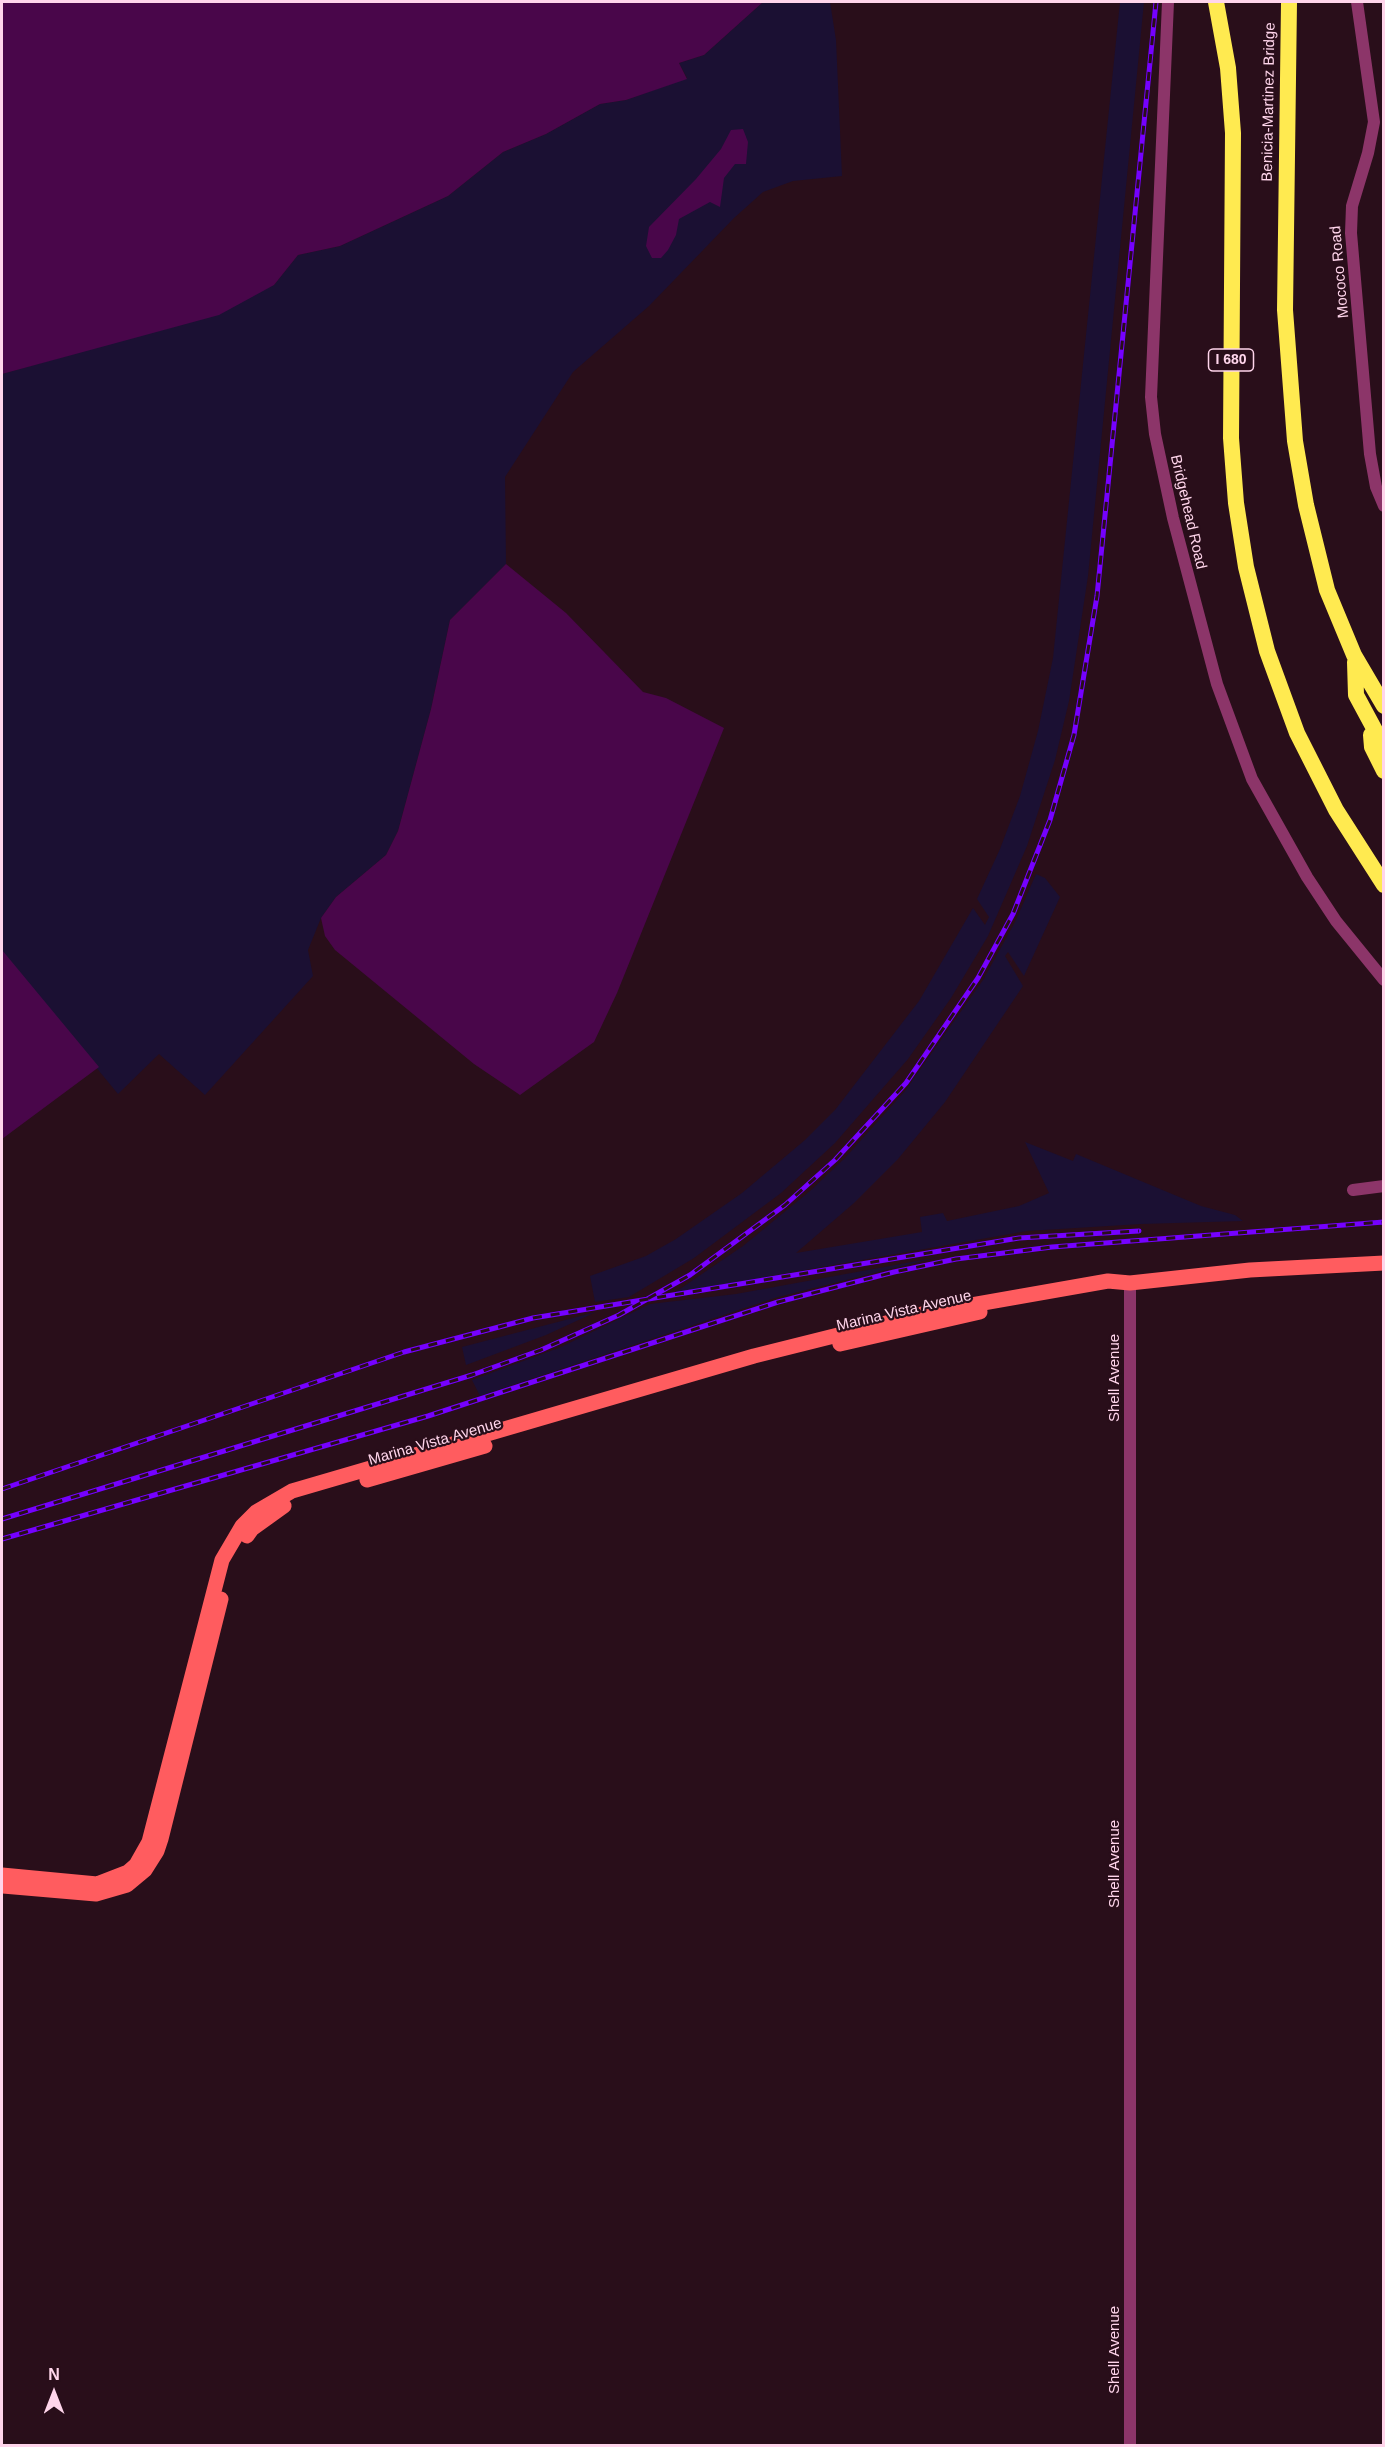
<!DOCTYPE html>
<style>
body{margin:0}
#map{position:relative;width:1385px;height:2447px;overflow:hidden;background:#290e1a;font-family:Helvetica,sans-serif}
canvas{display:block}
.frame{position:absolute;inset:0;border:3px solid #ffd5eb;pointer-events:none}
.north{position:absolute;left:24px;top:2363px;width:60px;height:60px;-webkit-text-stroke:4px #290e1a;paint-order:stroke;rotate:0deg;font-size:16px;font-weight:700;line-height:24px;text-align:center;color:#ffd5eb}
.north::after{content:'';display:block;margin:auto;width:21px;height:27px;background:#ffd5eb;clip-path:polygon(50% 0,100% 100%,50% 72%,0 100%)}
</style>
<div id="map">
<canvas width="1385" height="2447"></canvas>
<div class="frame"></div>
<div class="north">N</div>
</div>
<script>
const ctx = document.querySelector('canvas').getContext('2d');
ctx.lineJoin = 'round';
function fillPath(path, color) {
  ctx.fillStyle = color;
  ctx.fill(path, 'evenodd');
}
function toPath(rows) {
  const path = new Path2D();
  for (const r of rows) {
    path.moveTo(r[0], r[1]);
    for (let i = 2; i < r.length; i += 2) path.lineTo(r[i], r[i + 1]);
  }
  return path;
}
function trace(path, color, width, dash) {
  ctx.strokeStyle = color;
  ctx.lineWidth = width;
  ctx.lineCap = dash ? 'butt' : 'round';
  ctx.setLineDash(dash || []);
  ctx.stroke(path);
}
function label(font, color, halo, rows, align = 'center') {
  ctx.font = font + ' Helvetica,sans-serif';
  ctx.lineWidth = 4.5;
  ctx.setLineDash([]);
  ctx.textBaseline = 'middle';
  ctx.strokeStyle = halo;
  ctx.fillStyle = color;
  for (const [text, x, y, turn = 0] of rows) {
    ctx.save();
    ctx.translate(x, y);
    ctx.rotate((+turn || 0) * Math.PI / 180);
    ctx.textAlign = isNaN(turn) ? turn : align;
    if (halo) ctx.strokeText(text, 0, 0);
    ctx.fillText(text, 0, 0);
    ctx.restore();
  }
}
fillPath(toPath([
 [763,2,830,2,836,40,842,176,793,181,763,192,734,218,649,306,573,372,505,477,506,564,450,620,431,709,398,831,386,855,336,897,321,918,308,950,313,976,205,1095,159,1054,118,1094,2,953,2,374,104,345,274,285,298,255,340,246,448,196,503,152,546,134,600,104,626,100,687,78,679,63,704,55],
 [1120,2,1144,2,1088,576,1069,701,1055,760,1027,846,988,936,951,998,908,1059,835,1143,781,1193,694,1258,629,1297,595,1302,590,1276,646,1256,676,1239,742,1193,805,1140,835,1110,919,1001,973,908,985,925,989,917,977,899,1000,849,1020,796,1038,731,1053,658],
 [1036,874,1045,878,1060,897,1024,976,1008,952,1005,956,1023,986,945,1102,898,1159,854,1203,796,1253,922,1232,920,1217,943,1213,947,1221,1019,1206,1049,1193,1025,1142,1073,1161,1076,1154,1201,1206,1235,1215,1243,1221,1141,1224,1027,1231,674,1293,743,1246,810,1191,845,1158,905,1091,983,980,1015,922],
 [939,1257,778,1297,480,1396,472,1380,561,1347,650,1304,736,1294],
 [596,1312,546,1335,466,1365,462,1347]
]), '#1b1033');
fillPath(toPath([
 [2,2,763,2,704,55,679,63,687,79,626,100,600,104,546,134,503,152,448,196,340,246,298,255,274,285,219,315,2,374],
 [743,129,748,142,746,164,735,164,724,178,720,207,710,202,679,219,676,235,668,250,661,258,652,258,646,246,649,227,696,179,721,149,731,130],
 [506,564,566,613,643,692,666,698,724,728,617,993,594,1042,520,1095,474,1064,335,950,325,936,321,918,336,897,386,855,398,831,431,709,450,620],
 [2,950,99,1067,2,1139]
]), '#49064a');
trace(toPath([
 [1168,2,1151,397,1155,434,1173,518,1217,684,1252,779,1307,877,1336,921,1384,980],
 [1357,2,1374,122,1368,153,1352,206,1351,233,1370,454,1376,487,1384,506],
 [1353,1190,1384,1186],
 [1130,2446,1130,1283]
]), '#8c3569', 12);
trace(toPath([
 [840,1344,980,1312],
 [367,1480,485,1446],
 [247,1536,252,1529,284,1506],
 [2,1875,97,1884,128,1872,136,1865,149,1842,222,1560,242,1526,256,1512,292,1491,754,1356,926,1313,1108,1281,1130,1283,1250,1270,1384,1263],
 [3,1886,96,1894,127,1885,145,1870,157,1851,161,1839,221,1599]
]), '#ff5c5f', 15);
trace(toPath([
 [1216,2,1228,68,1233,133,1231,438,1236,503,1246,567,1267,651,1297,733,1336,810,1384,885],
 [1289,2,1285,310,1295,441,1306,505,1327,590,1354,655,1384,706],
 [1355,662,1356,695,1384,747],
 [1371,735,1372,747,1384,771]
]), '#ffea50', 16);
const rail = toPath([
 [2,1489,404,1352,533,1318,1019,1238,1139,1231],
 [2,1519,472,1375,541,1350,619,1315,690,1275,785,1205,835,1160,906,1083,978,978,1013,914,1050,820,1074,735,1097,596,1156,2],
 [2,1539,428,1416,778,1302,894,1272,956,1259,1052,1247,1384,1222]
]);
trace(rail, '#7501ff', 5);
trace(rail, '#290e1a', 3, [9]);
for (const [x, y, w] of [
 [1231,360,45]
]) {
  const box = new Path2D();
  box.roundRect(x - w / 2, y - 11, w, 22, 4.5);
  ctx.fillStyle = '#290e1a';
  ctx.fill(box);
  trace(box, '#ffd5eb', 1.5);
}
label('bold 14px', '#ffd5eb', null, [
 ["I 680",1231,360]
]);
label('15px', '#ffd5eb', '#290e1a', [
 ["Benicia-Martinez Bridge",1269,102,-89],
 ["Mococo Road",1340,272,-95],
 ["Bridgehead Road",1188,512,77],
 ["Marina Vista Avenue",904,1311,-13],
 ["Shell Avenue",1115,1378,-90],
 ["Marina Vista Avenue",435,1442,-16],
 ["Shell Avenue",1115,1864,-90],
 ["Shell Avenue",1115,2350,-90]
]);
</script>
